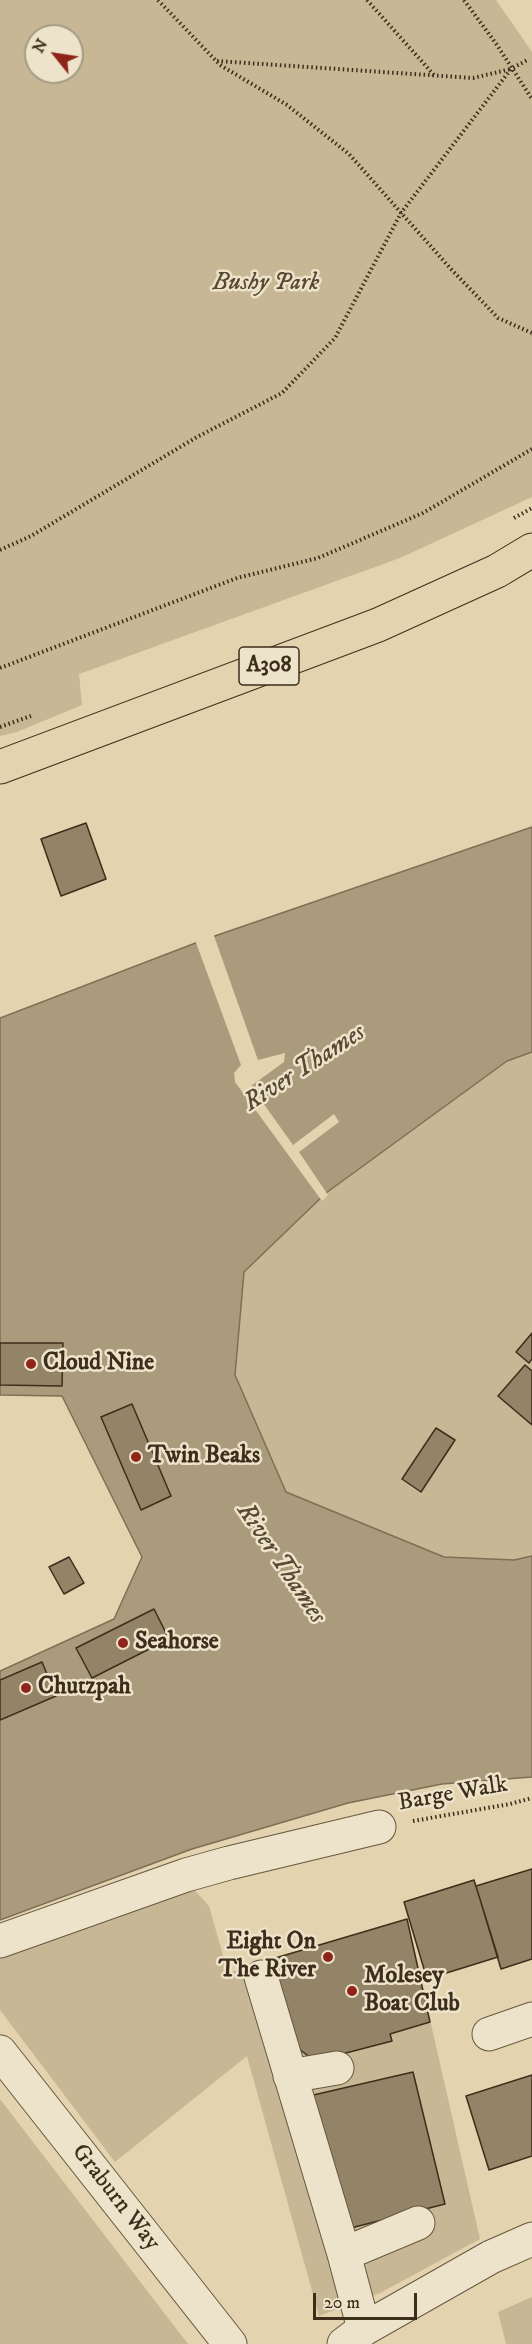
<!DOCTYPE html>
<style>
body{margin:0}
#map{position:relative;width:532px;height:2344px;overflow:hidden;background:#e3d3ae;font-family:"IM FELL DW Pica",serif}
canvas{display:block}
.north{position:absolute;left:24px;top:24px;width:60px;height:60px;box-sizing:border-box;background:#ede2ca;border:2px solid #a69a84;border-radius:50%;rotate:300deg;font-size:16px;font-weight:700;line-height:24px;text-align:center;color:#3c2e1b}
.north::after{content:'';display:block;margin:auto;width:21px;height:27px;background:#8f2418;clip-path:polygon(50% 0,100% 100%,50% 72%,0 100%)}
.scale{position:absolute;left:313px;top:2293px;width:104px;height:27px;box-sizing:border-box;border:3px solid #3c2e1b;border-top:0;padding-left:8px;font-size:18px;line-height:21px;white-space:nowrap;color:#3c2e1b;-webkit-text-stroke:4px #ede2ca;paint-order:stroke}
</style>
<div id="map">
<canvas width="532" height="2344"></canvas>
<div class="north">N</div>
<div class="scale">20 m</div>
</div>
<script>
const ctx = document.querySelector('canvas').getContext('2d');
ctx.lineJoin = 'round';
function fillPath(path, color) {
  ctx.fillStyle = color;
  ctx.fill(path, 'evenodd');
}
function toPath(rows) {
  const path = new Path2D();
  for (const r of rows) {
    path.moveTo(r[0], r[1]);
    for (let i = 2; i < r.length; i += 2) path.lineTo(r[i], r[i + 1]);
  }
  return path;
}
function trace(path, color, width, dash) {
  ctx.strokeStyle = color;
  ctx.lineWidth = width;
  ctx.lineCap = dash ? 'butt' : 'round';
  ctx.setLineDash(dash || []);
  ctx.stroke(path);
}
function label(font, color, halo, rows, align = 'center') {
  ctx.font = font + ' "IM FELL DW Pica",serif';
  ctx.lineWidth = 5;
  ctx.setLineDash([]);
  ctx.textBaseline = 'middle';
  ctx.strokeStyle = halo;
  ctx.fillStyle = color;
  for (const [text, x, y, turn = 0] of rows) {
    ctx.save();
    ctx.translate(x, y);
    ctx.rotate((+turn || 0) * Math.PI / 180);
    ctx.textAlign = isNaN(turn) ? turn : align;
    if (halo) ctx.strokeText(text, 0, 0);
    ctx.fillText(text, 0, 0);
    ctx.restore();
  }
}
fillPath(toPath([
 [0,0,496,0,532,52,532,497,400,558,79,674,82,705,17,732,0,736],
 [36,36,72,36,72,72,36,72],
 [532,1052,532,1556,514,1560,444,1557,286,1492,235,1375,244,1273,326,1193,507,1061],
 [189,1884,209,1906,228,1973,407,1919,480,2239,380,2293,319,2316,247,2056,115,2162,0,2010,0,1954],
 [0,2099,188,2344,0,2344],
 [532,2297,532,2344,506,2344,498,2312]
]), '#c7b795');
const water = toPath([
 [532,827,532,1052,507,1061,326,1193,244,1272,235,1375,286,1492,444,1557,514,1560,532,1556,532,1777,442,1784,348,1803,192,1849,0,1920,0,1671,114,1619,142,1557,62,1396,0,1395,0,1018,206,939,532,827]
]);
fillPath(water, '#aa9b7c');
trace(water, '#7e6f55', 1.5);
fillPath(toPath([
 [213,933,258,1060,285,1053,284,1062,251,1086,293,1145,334,1114,339,1122,299,1152,328,1195,322,1201,235,1082,234,1073,241,1065,195,940]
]), '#e3d3ae');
const building = toPath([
 [86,823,106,879,61,896,41,839,86,823],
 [532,1333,532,1359,529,1363,516,1352,532,1333],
 [0,1343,63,1343,62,1386,0,1385,0,1343],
 [525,1365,532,1371,532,1425,498,1396,525,1365],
 [132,1404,171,1496,141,1510,101,1417,132,1404],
 [436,1428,455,1440,421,1492,402,1479,436,1428],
 [69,1557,84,1583,64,1594,49,1567,69,1557],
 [154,1609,169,1639,92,1678,76,1648,154,1609],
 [42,1662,56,1696,0,1720,0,1680,42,1662],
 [532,1869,532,1959,501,1969,476,1886,532,1869],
 [474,1880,498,1957,427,1979,404,1902,474,1880],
 [407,1919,430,2022,390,2034,392,2041,315,2061,295,2046,272,1959,407,1919],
 [413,2072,445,2204,343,2230,309,2096,413,2072],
 [532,2075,532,2156,489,2170,466,2096,532,2075]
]);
fillPath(building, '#938467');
trace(building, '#3c2e1b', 1.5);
const minor = toPath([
 [0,1941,186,1875,229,1863,379,1827],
 [261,1977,344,2254],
 [489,2034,532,2019],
 [0,2052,230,2344],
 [290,2076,337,2068],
 [364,2329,344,2254,418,2223],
 [344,2344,364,2329,491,2257,532,2239]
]);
const highway = toPath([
 [0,767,378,625,497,571,532,550]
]);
trace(minor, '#665740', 35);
trace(highway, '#3c2e1b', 35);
trace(toPath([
 [158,0,220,65,287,105,349,154,450,268,498,318,532,333],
 [367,0,434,75],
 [464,0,497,45,532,99],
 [217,61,473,78,511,69],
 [514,518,532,508],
 [0,550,31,536,197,437,282,393,335,338,401,213,511,69,529,59],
 [0,668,237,578,318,558,423,513,532,449],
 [0,727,31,716],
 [413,1821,510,1804,532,1798]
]), '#3c2e1b', 4, [1.5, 3]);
trace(minor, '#ede2ca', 33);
trace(highway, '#e3d3ae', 33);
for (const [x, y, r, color] of [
 [31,1364,6,"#8f2418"],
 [136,1457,6,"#8f2418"],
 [123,1643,6,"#8f2418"],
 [26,1688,6,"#8f2418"],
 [328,1957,6,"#8f2418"],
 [352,1991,6,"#8f2418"]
]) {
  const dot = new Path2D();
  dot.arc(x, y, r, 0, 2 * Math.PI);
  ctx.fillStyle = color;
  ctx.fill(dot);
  trace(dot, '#ede2ca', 2);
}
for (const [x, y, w] of [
 [269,666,60]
]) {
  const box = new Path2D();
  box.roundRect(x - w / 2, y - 19, w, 38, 4.5);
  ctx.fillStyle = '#ede2ca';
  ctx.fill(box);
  trace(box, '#3c2e1b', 1.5);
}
label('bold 22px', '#3c2e1b', null, [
 ["A308",269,666]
]);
label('italic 24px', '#584933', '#ede2ca', [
 ["Bushy Park",266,284]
]);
label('bold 24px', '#3c2e1b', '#ede2ca', [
 ["Cloud Nine",43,1364],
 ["Twin Beaks",148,1457],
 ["Seahorse",135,1643],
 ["Chutzpah",38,1688],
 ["Eight On",316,1943,"right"],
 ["The River",316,1971,"right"],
 ["Molesey",364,1977],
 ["Boat Club",364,2005]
], 'left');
label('24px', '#3c2e1b', '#ede2ca', [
 ["Barge Walk",453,1795,-10],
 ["Graburn Way",115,2198,52]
]);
label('italic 26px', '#584933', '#ede2ca', [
 ["River Thames",305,1069,-33],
 ["River Thames",280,1564,56]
]);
</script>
